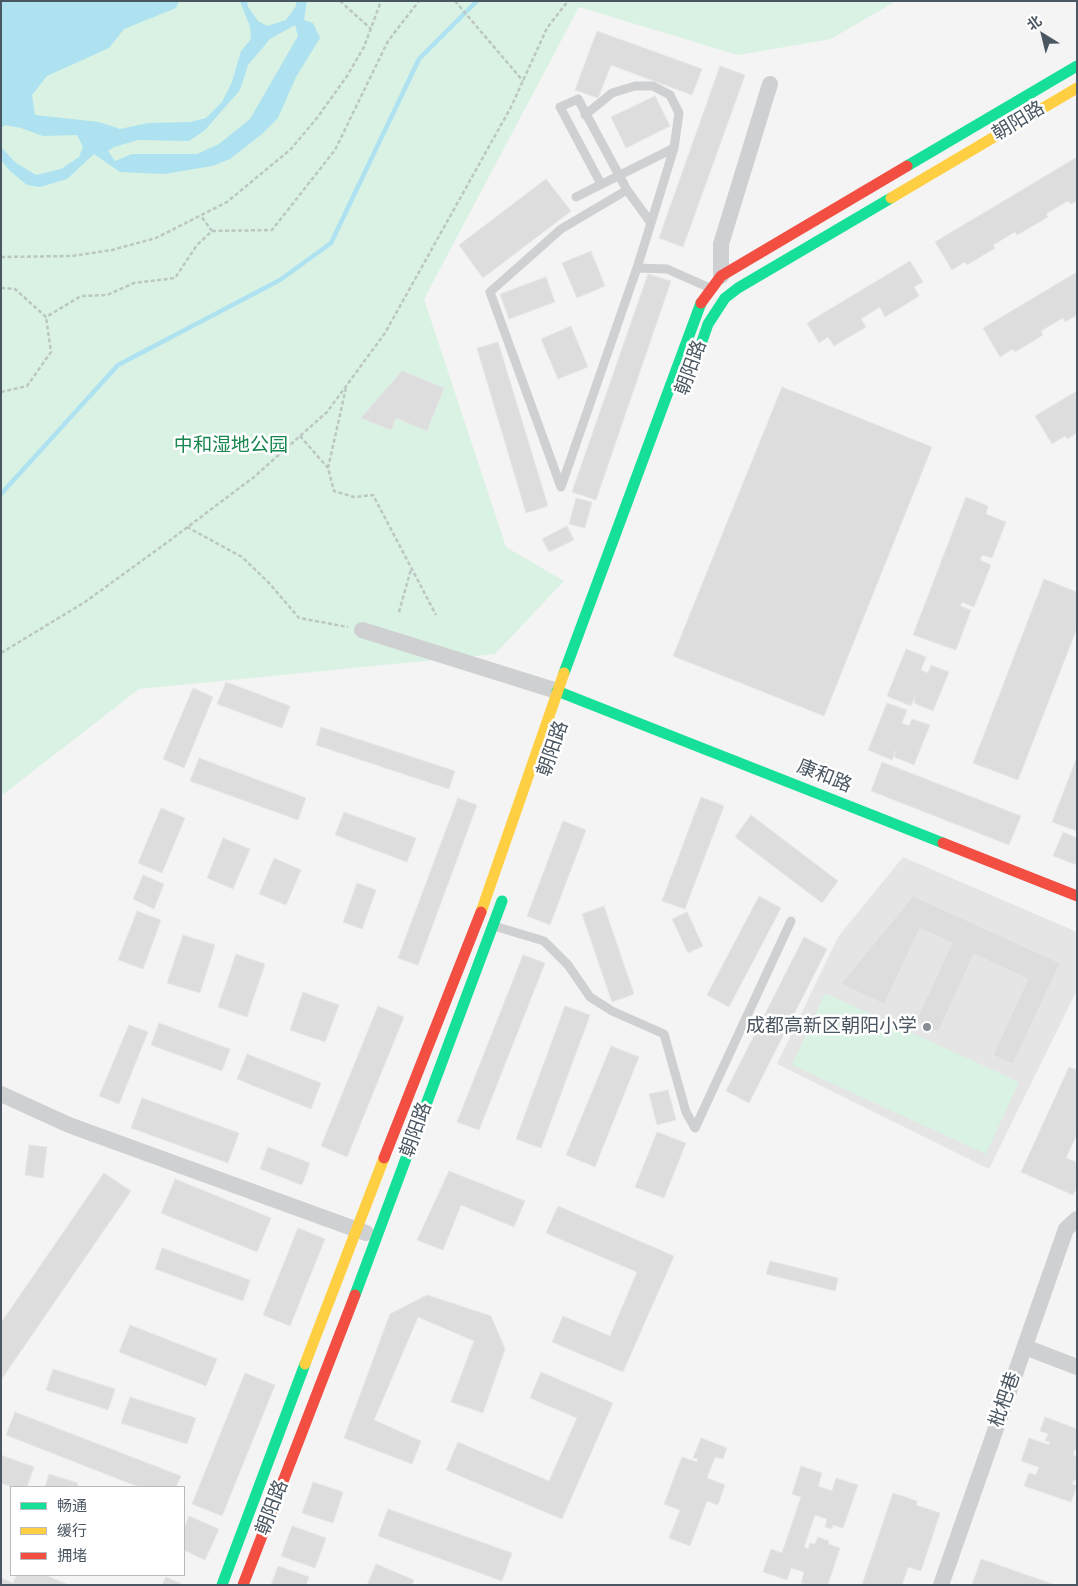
<!DOCTYPE html>
<meta charset="utf-8">
<style>
body{margin:0}
#map{position:relative;width:1078px;height:1586px;overflow:hidden;background:#f4f4f4;font-family:"Titillium Web","Noto Sans SC",sans-serif}
canvas{display:block}
.frame{position:absolute;inset:0;border:2px solid #4a5661;pointer-events:none}
.legend{position:absolute;left:10px;top:1486px;width:175px;height:90px;box-sizing:border-box;background:#fff;border:1px solid #b7bbc0;margin:0;padding:6px 9px;list-style:none;font-size:15px;color:#4a5661}
.legend li{display:flex;align-items:center;gap:10px;height:25px}
.legend b{width:25px;border:1px solid #b7bbc0}
.north{position:absolute;left:1018px;top:10px;width:50px;height:50px;-webkit-text-stroke:4px #fff;paint-order:stroke;rotate:324deg;font-size:14px;font-weight:700;line-height:20px;text-align:center;color:#4a5661}
.north::after{content:'';display:block;margin:auto;width:18px;height:22px;background:#4a5661;clip-path:polygon(50% 0,100% 100%,50% 72%,0 100%)}
</style>
<div id="map">
<canvas width="1078" height="1586"></canvas>
<div class="frame"></div>
<ul class="legend">
<li><b style="height:6px;background:#16e098"></b>畅通</li>
<li><b style="height:6px;background:#ffcf43"></b>缓行</li>
<li><b style="height:6px;background:#f24e42"></b>拥堵</li>
</ul>
<div class="north">北</div>
</div>
<script>
const ctx = document.querySelector('canvas').getContext('2d');
ctx.lineJoin = 'round';
function fillPath(path, color) {
  ctx.fillStyle = color;
  ctx.fill(path, 'evenodd');
}
function toPath(rows) {
  const path = new Path2D();
  for (const r of rows) {
    path.moveTo(r[0], r[1]);
    for (let i = 2; i < r.length; i += 2) path.lineTo(r[i], r[i + 1]);
  }
  return path;
}
function trace(path, color, width, dash) {
  ctx.strokeStyle = color;
  ctx.lineWidth = width;
  ctx.lineCap = dash ? 'butt' : 'round';
  ctx.setLineDash(dash || []);
  ctx.stroke(path);
}
function label(font, color, halo, rows, align = 'center') {
  ctx.font = font + ' "Titillium Web","Noto Sans SC",sans-serif';
  ctx.lineWidth = 5;
  ctx.setLineDash([]);
  ctx.textBaseline = 'middle';
  ctx.strokeStyle = halo;
  ctx.fillStyle = color;
  for (const [text, x, y, turn = 0] of rows) {
    ctx.save();
    ctx.translate(x, y);
    ctx.rotate((+turn || 0) * Math.PI / 180);
    ctx.textAlign = isNaN(turn) ? turn : align;
    if (halo) ctx.strokeText(text, 0, 0);
    ctx.fillText(text, 0, 0);
    ctx.restore();
  }
}
fillPath(toPath([
 [903,857,1077,932,1077,990,989,1169,777,1064,838,937]
]), '#e6e5e6');
fillPath(toPath([
 [1,1,896,1,831,39,738,55,579,7,424,299,506,547,564,581,495,654,139,689,1,796],
 [825,993,1019,1082,986,1154,792,1065]
]), '#d9f2e3');
fillPath(toPath([
 [1,1,179,1,176,8,124,29,109,48,47,76,32,95,35,115,99,122,120,129,148,123,190,122,206,118,222,102,232,82,241,51,251,39,250,27,240,1,247,1,248,7,258,21,267,26,286,20,296,6,296,1,307,1,304,20,313,23,320,38,296,77,278,118,262,134,230,159,212,166,164,174,120,172,94,154,67,179,40,187,27,185,10,171,1,160,1,147,16,163,36,175,61,169,79,157,83,147,77,135,43,136,21,128,5,125,1,128],
 [295,25,298,36,250,119,219,144,197,154,132,154,115,161,108,151,114,147,138,140,189,141,205,130,240,90,248,65,270,39]
]), '#aee2f0');
trace(toPath([
 [1,494,118,365,280,280,331,243,419,59,477,1]
]), '#aee2f0', 4.5);
const building = toPath([
 [597,31,702,69,692,95,611,65,598,98,575,90,597,31],
 [720,66,745,75,683,247,659,238,720,66],
 [655,96,670,126,626,148,611,117,655,96],
 [1077,157,1077,201,1071,204,1068,201,1046,214,1048,217,1017,235,1015,232,993,245,995,248,967,265,965,262,952,270,935,242,1077,157],
 [546,179,571,211,483,278,459,245,546,179],
 [591,251,605,286,577,298,562,263,591,251],
 [910,261,923,282,914,287,919,296,885,317,880,307,861,319,866,327,834,346,828,337,819,343,807,323,910,261],
 [1077,272,1077,315,1065,322,1063,318,1041,331,1043,335,1015,352,1013,349,1000,357,983,328,1077,272],
 [648,274,671,281,596,500,572,492,648,274],
 [546,277,555,302,509,319,500,294,546,277],
 [571,326,588,367,558,379,541,339,571,326],
 [498,342,548,506,526,513,477,348,498,342],
 [402,371,444,388,427,431,396,418,391,430,361,418,402,371],
 [782,387,932,447,824,716,673,656,782,387],
 [1077,391,1077,433,1067,439,1065,436,1052,444,1035,416,1077,391],
 [966,497,988,506,986,514,1006,522,992,558,982,555,980,560,991,565,974,607,962,602,960,606,971,610,956,650,913,635,966,497],
 [576,498,592,502,585,528,569,524,576,498],
 [567,526,574,540,549,552,542,539,567,526],
 [1044,579,1077,592,1077,628,1018,780,973,763,1044,579],
 [906,649,926,657,921,670,928,673,931,665,949,672,933,711,914,703,915,696,911,706,887,696,906,649],
 [226,682,290,706,282,728,217,704,226,682],
 [193,688,213,697,184,768,163,759,193,688],
 [887,703,907,710,902,723,909,726,912,719,930,725,914,765,894,757,896,750,892,760,868,750,887,703],
 [321,727,455,771,449,789,316,745,321,727],
 [1077,757,1077,831,1052,822,1077,757],
 [199,758,306,798,298,820,190,781,199,758],
 [882,762,1021,816,1009,845,871,791,882,762],
 [701,797,724,806,685,909,662,901,701,797],
 [458,798,477,805,418,965,398,958,458,798],
 [161,808,185,818,162,873,138,863,161,808],
 [344,812,416,838,407,862,335,835,344,812],
 [751,815,838,881,822,903,735,837,751,815],
 [563,821,586,830,550,925,527,916,563,821],
 [1063,832,1077,838,1077,865,1053,856,1063,832],
 [223,838,250,849,233,889,207,878,223,838],
 [274,858,301,870,286,905,259,894,274,858],
 [143,875,164,884,154,909,133,899,143,875],
 [357,883,376,890,362,929,343,922,357,883],
 [759,896,781,908,729,1007,707,995,759,896],
 [913,896,1060,963,1013,1064,993,1055,1028,979,974,954,938,1032,916,1021,952,943,920,928,884,1004,841,984,913,896],
 [604,906,634,994,612,1002,582,914,604,906],
 [137,911,161,920,143,969,118,960,137,911],
 [687,912,703,946,688,953,672,919,687,912],
 [183,935,215,945,200,993,167,983,183,935],
 [804,937,827,949,749,1103,726,1091,804,937],
 [236,954,265,964,247,1017,218,1007,236,954],
 [523,955,545,963,479,1130,457,1122,523,955],
 [303,992,339,1005,325,1042,290,1030,303,992],
 [378,1006,404,1017,347,1157,321,1146,378,1006],
 [565,1006,590,1015,541,1148,516,1139,565,1006],
 [159,1023,230,1049,222,1071,151,1045,159,1023],
 [129,1025,148,1032,119,1104,99,1096,129,1025],
 [611,1046,639,1057,595,1167,566,1155,611,1046],
 [247,1054,321,1083,311,1109,237,1079,247,1054],
 [1069,1067,1077,1070,1077,1134,1066,1158,1077,1162,1077,1188,1073,1195,1021,1172,1069,1067],
 [668,1090,676,1120,657,1125,649,1094,668,1090],
 [142,1098,239,1133,228,1163,131,1128,142,1098],
 [657,1132,686,1143,664,1198,635,1187,657,1132],
 [29,1145,47,1147,43,1178,25,1175,29,1145],
 [268,1147,310,1163,302,1185,260,1169,268,1147],
 [449,1171,525,1201,514,1227,461,1205,443,1250,417,1240,449,1171],
 [104,1173,131,1191,1,1380,1,1323,104,1173],
 [175,1179,271,1218,257,1252,161,1213,175,1179],
 [558,1206,674,1256,623,1372,552,1342,563,1316,610,1336,637,1272,546,1233,558,1206],
 [298,1228,325,1239,290,1326,263,1315,298,1228],
 [162,1248,250,1280,243,1301,155,1269,162,1248],
 [770,1261,838,1278,835,1291,766,1274,770,1261],
 [427,1295,491,1316,505,1349,483,1413,451,1402,474,1341,418,1317,374,1420,421,1441,412,1464,344,1438,390,1314,427,1295],
 [130,1325,217,1359,206,1386,119,1352,130,1325],
 [53,1369,115,1389,108,1410,46,1390,53,1369],
 [541,1372,613,1403,562,1519,446,1470,458,1442,549,1481,577,1418,530,1398,541,1372],
 [245,1373,275,1385,222,1516,192,1504,245,1373],
 [130,1397,196,1418,187,1444,121,1423,130,1397],
 [15,1412,181,1476,176,1487,139,1487,6,1435,15,1412],
 [1045,1417,1077,1429,1077,1450,1074,1450,1074,1456,1077,1457,1077,1480,1072,1480,1074,1481,1072,1484,1077,1486,1071,1502,1024,1486,1029,1473,1036,1475,1039,1467,1021,1461,1029,1438,1049,1445,1050,1442,1045,1441,1048,1434,1040,1431,1045,1417],
 [701,1438,727,1448,723,1459,715,1457,707,1478,725,1485,718,1505,707,1501,690,1546,669,1538,680,1510,664,1504,682,1457,697,1462,698,1459,693,1458,701,1438],
 [1,1455,34,1467,27,1487,12,1487,1,1483,1,1455],
 [801,1466,822,1473,818,1486,832,1491,836,1478,858,1485,843,1528,833,1525,832,1529,825,1527,827,1519,815,1515,804,1547,808,1549,810,1543,815,1544,818,1537,829,1541,828,1544,840,1548,828,1584,808,1585,801,1583,804,1572,791,1568,787,1580,763,1572,771,1549,782,1553,801,1497,792,1494,801,1466],
 [49,1474,78,1483,77,1487,45,1487,49,1474],
 [313,1482,343,1492,333,1523,302,1513,313,1482],
 [893,1493,917,1501,916,1505,940,1513,921,1571,908,1567,902,1585,862,1585,893,1493],
 [388,1509,512,1553,502,1581,378,1536,388,1509],
 [189,1516,219,1529,205,1560,184,1550,184,1528,189,1516],
 [292,1526,326,1538,315,1568,281,1556,292,1526],
 [981,1559,1055,1585,972,1585,981,1559],
 [376,1564,414,1580,412,1585,367,1585,376,1564],
 [278,1566,309,1577,306,1585,271,1585,278,1566],
 [17,1575,45,1575,69,1585,1,1585,1,1578,13,1583,17,1575],
 [166,1577,184,1585,162,1585,166,1577]
]);
fillPath(building, '#ddddde');
trace(building, '#e5e6e7', 1);
trace(toPath([
 [340,1,371,29],
 [455,1,523,81],
 [212,231,272,230,335,150,388,41,419,1],
 [1,257,72,256,112,250,156,238,227,202,291,149,317,118,347,76,364,47,381,1],
 [1,288,15,289,46,317,81,296,107,295,134,283,175,278,197,245,212,231,201,216],
 [346,388,328,468,334,491,354,497,373,495,436,615],
 [1,392,27,386,51,352,46,317],
 [300,436,328,468],
 [187,527,242,557,269,583,299,618,348,627],
 [399,612,411,569],
 [1,653,85,602,169,541,254,477,327,412,385,333,511,107,547,28,568,1]
]), '#bcc7c4', 2.5, [4, 2.5]);
trace(toPath([
 [585,115,612,93,635,86,653,86,670,95,679,113,674,148,651,223],
 [601,184,560,107,578,99,627,190],
 [576,197,674,148],
 [637,268,651,223,627,190,561,229,490,292,561,487,637,268,667,269,710,288],
 [494,926,544,941,568,965,590,997,612,1011,664,1034,686,1112,695,1128,791,921]
]), '#ced0d2', 9);
trace(toPath([
 [721,276,721,244,770,84],
 [362,630,557,691],
 [1,1094,69,1125,366,1233],
 [1025,1347,1077,1367],
 [941,1585,1066,1229,1077,1219]
]), '#ced0d2', 16);
trace(toPath([
 [907,166,1077,66],
 [699,350,708,324,725,298,738,288,891,198],
 [564,673,701,303],
 [557,691,943,843],
 [355,1295,502,901],
 [222,1585,305,1364]
]), '#16e098', 11);
trace(toPath([
 [891,198,1077,88],
 [481,912,564,673],
 [305,1364,384,1158]
]), '#ffcf43', 11);
trace(toPath([
 [701,303,721,276,907,166],
 [943,843,1077,896],
 [384,1158,481,912],
 [243,1585,355,1295]
]), '#f24e42', 11);
for (const [x, y, r, color] of [
 [927,1027,5,"#868d94"]
]) {
  const dot = new Path2D();
  dot.arc(x, y, r, 0, 2 * Math.PI);
  ctx.fillStyle = color;
  ctx.fill(dot);
  trace(dot, '#fff', 2);
}
label('19px', '#4a5661', '#fff', [
 ["朝阳路",1019,122,-31],
 ["朝阳路",692,368,-70],
 ["朝阳路",554,749,-71],
 ["康和路",824,777,22],
 ["朝阳路",417,1130,-70],
 ["枇杷巷",1006,1400,-71],
 ["朝阳路",273,1508,-69]
]);
label('19px', '#17864f', '#fff', [
 ["中和湿地公园",231,446]
]);
label('19px', '#4a5661', '#fff', [
 ["成都高新区朝阳小学",917,1027]
], 'right');
</script>
